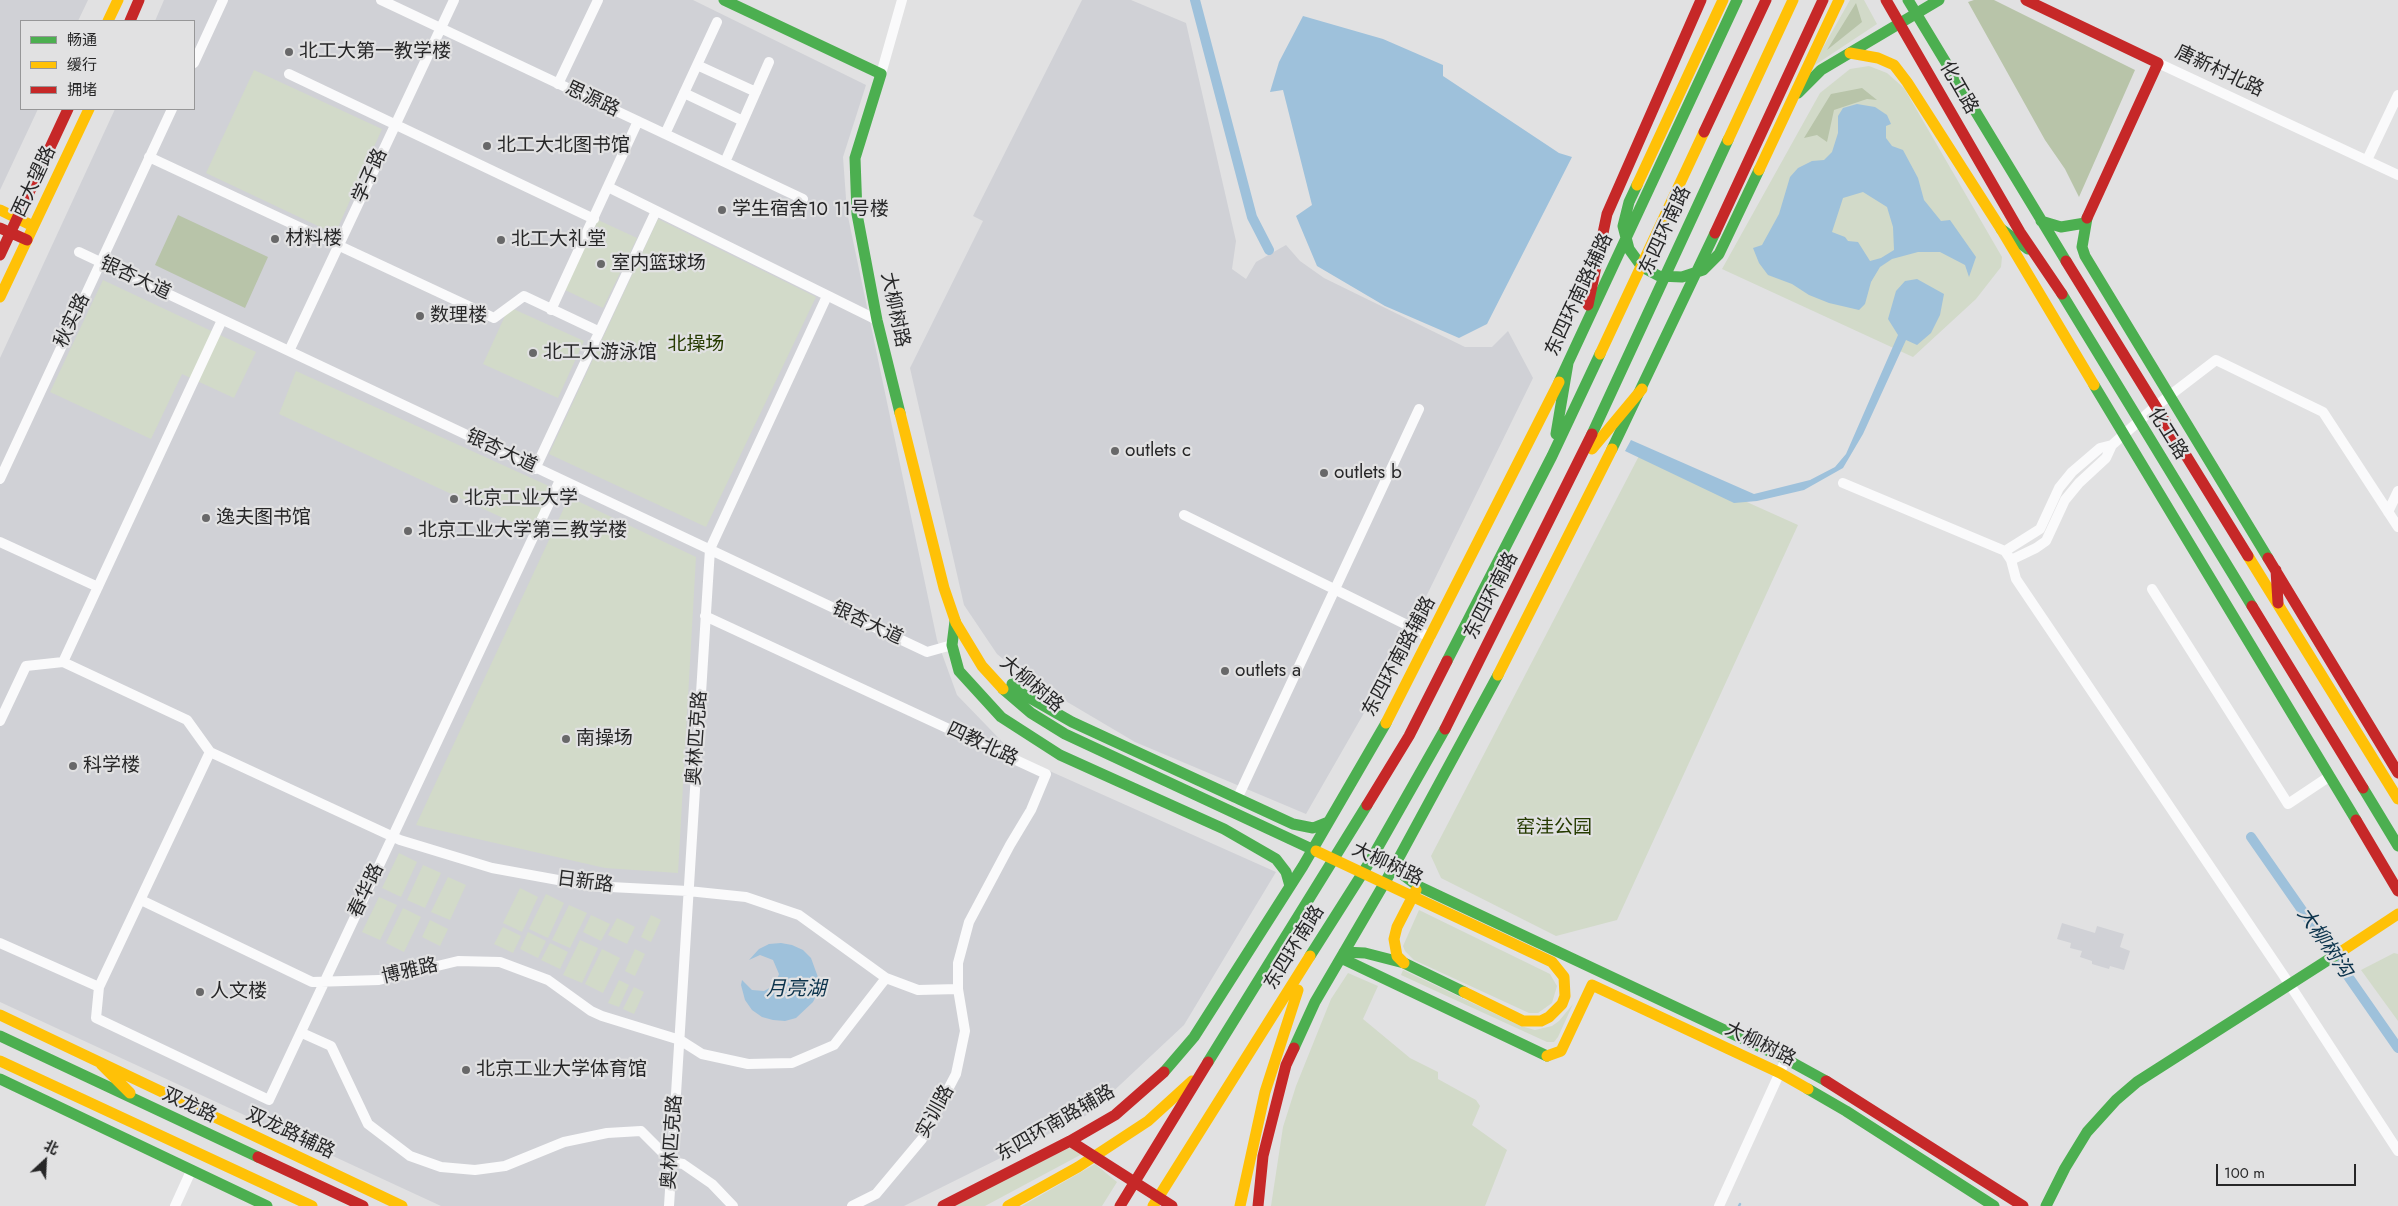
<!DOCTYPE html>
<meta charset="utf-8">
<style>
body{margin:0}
#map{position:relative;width:2398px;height:1206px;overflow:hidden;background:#e1e1e2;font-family:Jost,"Noto Sans SC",sans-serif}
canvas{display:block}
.legend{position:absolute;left:20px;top:20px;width:175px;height:90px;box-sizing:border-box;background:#e1e1e2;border:1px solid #979798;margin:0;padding:6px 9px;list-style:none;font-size:15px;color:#272728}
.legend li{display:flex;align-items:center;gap:10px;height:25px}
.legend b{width:25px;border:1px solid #979798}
.north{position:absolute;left:20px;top:1136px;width:50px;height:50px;-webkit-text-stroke:4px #e1e1e2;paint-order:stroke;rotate:25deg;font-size:14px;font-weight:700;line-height:20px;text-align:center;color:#272728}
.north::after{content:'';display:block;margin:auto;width:18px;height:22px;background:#272728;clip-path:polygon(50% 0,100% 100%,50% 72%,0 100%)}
.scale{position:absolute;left:2216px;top:1164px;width:140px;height:22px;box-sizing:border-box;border:2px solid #272728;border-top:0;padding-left:6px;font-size:15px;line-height:18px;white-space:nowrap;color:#272728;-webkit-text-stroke:4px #e1e1e2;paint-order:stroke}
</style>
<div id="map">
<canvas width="2398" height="1206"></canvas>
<ul class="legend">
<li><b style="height:6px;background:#4caf50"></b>畅通</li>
<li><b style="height:6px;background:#ffc107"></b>缓行</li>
<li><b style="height:6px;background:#c62828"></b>拥堵</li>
</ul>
<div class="north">北</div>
<div class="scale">100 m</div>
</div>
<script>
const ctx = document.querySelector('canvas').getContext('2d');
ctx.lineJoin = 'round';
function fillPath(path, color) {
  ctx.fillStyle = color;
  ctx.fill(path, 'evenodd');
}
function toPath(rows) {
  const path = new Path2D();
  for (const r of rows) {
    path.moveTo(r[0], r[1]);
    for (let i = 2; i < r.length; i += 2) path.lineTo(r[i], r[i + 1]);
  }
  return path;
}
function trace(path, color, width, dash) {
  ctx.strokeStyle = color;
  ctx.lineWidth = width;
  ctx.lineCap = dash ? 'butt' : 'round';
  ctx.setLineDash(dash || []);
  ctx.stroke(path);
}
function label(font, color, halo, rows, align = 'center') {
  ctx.font = font + ' Jost,"Noto Sans SC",sans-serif';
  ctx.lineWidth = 4.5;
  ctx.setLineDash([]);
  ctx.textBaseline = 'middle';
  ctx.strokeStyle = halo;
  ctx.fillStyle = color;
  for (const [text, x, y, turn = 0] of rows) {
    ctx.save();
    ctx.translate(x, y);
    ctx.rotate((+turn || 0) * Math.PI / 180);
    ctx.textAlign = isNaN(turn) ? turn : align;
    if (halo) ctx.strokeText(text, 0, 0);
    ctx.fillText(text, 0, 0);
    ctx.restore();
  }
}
fillPath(toPath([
 [0,0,88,0,78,21,21,21,21,109,38,109,0,190],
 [164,0,693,0,866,85,843,157,847,212,937,640,957,695,1016,756,1276,872,1184,1025,1089,1114,904,1206,441,1206,0,1002,0,358,115,109,194,109,194,21,155,21],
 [1082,0,1131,0,1186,23,1236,241,1232,269,1246,279,1256,262,1286,245,1300,261,1324,278,1465,347,1492,347,1508,331,1533,378,1399,652,1306,814,1135,742,1025,677,997,654,964,605,910,368,983,221,973,216],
 [2062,923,2095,933,2097,926,2124,934,2120,947,2130,951,2124,970,2110,966,2109,969,2092,964,2092,961,2080,957,2082,951,2070,948,2071,943,2057,939]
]), '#d0d1d6');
fillPath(toPath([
 [1850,0,1864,0,1877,24,1812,67],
 [1869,66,1887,73,1904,88,2002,257,2001,267,1976,299,1913,357,1722,269,1820,93,1850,69],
 [254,70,382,129,335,234,206,173],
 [658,219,816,297,706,527,549,454],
 [598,220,637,238,603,308,565,290],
 [103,280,256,352,234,398,182,374,151,439,50,392],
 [509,307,584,341,558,398,483,364],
 [296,371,551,487,531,531,279,414],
 [1640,454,1798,525,1617,920,1556,936,1441,878,1431,856],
 [569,497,696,557,678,873,605,868,416,825],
 [399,853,417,862,401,897,382,888],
 [423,865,441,873,425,908,407,900],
 [448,877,466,885,450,920,431,912],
 [520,888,538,897,522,932,503,923],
 [546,894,564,903,548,938,529,929],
 [379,897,397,905,380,940,362,932],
 [569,905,587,913,570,948,552,940],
 [403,908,421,917,404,952,386,943],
 [1419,910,1550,974,1557,986,1552,1003,1538,1013,1529,1013,1414,960,1405,951,1403,946],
 [591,915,610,924,601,941,583,932],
 [651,915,661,920,651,942,641,937],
 [617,918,635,927,627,944,608,935],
 [430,920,448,929,440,946,422,937],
 [503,927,521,936,513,953,494,944],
 [528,932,546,941,538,958,520,949],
 [580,940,598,948,582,983,563,975],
 [550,943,568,952,560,969,541,960],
 [602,949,620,958,603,993,585,984],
 [635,949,645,954,635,976,625,971],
 [2394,953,2398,954,2398,1021,2361,970],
 [1403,970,1521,1026,1535,1030,1552,1026,1559,1021,1573,1004,1558,1037,1554,1042,1547,1042,1401,975],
 [1348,973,1378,986,1363,1019,1410,1058,1438,1072,1438,1079,1476,1100,1480,1106,1472,1125,1507,1150,1485,1206,1271,1206,1283,1127,1296,1086,1331,999],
 [619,980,629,985,619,1007,608,1003],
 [634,987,644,992,634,1014,623,1009],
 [1069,1148,1084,1153,985,1206,952,1206],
 [1095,1164,1117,1182,1102,1206,1022,1206]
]), '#d2dac9');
fillPath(toPath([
 [1974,0,1994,0,2135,70,2079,197,2065,169,2045,140,1968,2],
 [1856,3,1862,22,1827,50],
 [1862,88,1877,100,1867,99,1834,110,1827,142,1817,135,1804,138,1831,94],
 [178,215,268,257,245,308,155,265]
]), '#b8c4a9');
fillPath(toPath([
 [1303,16,1383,39,1443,65,1443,76,1559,153,1572,157,1487,324,1459,338,1385,306,1317,266,1296,216,1312,205,1283,90,1270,92,1279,62],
 [1857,104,1875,107,1887,115,1891,124,1886,126,1886,138,1892,146,1903,150,1918,178,1924,200,1941,221,1950,220,1976,257,1969,277,1965,265,1940,252,1918,252,1892,259,1880,267,1871,282,1865,304,1859,310,1829,303,1809,295,1792,284,1768,275,1759,263,1753,248,1762,245,1779,214,1790,177,1798,168,1812,161,1824,160,1832,152,1838,133,1838,116,1843,108],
 [1863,192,1887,207,1893,227,1894,250,1881,258,1870,261,1858,242,1848,241,1845,237,1832,232,1843,198],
 [1917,279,1944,294,1940,315,1931,333,1917,345,1906,340,1863,434,1843,468,1804,490,1757,501,1734,503,1625,451,1631,440,1754,494,1810,480,1835,467,1846,454,1898,335,1888,319,1896,291,1905,281],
 [781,943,792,945,803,950,811,958,819,980,818,992,813,1002,796,1018,785,1021,773,1020,762,1017,752,1010,745,1000,741,985,742,980,752,990,764,991,775,985,779,974,773,960,760,955,749,960,759,949,769,944]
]), '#9ec1db');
trace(toPath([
 [1739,1206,1740,1204]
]), '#9ec1db', 2.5);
trace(toPath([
 [1195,0,1252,217,1269,250],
 [2251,837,2398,1048]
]), '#9ec1db', 10);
trace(toPath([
 [381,0,803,199],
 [194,63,223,0],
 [2158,63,2398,175],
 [697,65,756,92],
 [289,74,594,219],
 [881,74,902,0],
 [558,84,598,0],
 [684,93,743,121],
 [665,134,717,22],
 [149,157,494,318,524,296,598,331],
 [2367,160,2398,95],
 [725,162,769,62],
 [608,187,877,320],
 [79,252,927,652,952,645],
 [551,310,638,121],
 [289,351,454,0],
 [535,469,656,211],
 [0,479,172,109],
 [1843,483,2005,551,2011,560,2016,579,2290,985,2398,1151],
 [2388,512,2398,491],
 [1184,515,1411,627,1430,638],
 [0,542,98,587],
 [2005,551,2040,529,2059,488,2072,472,2100,448,2112,445],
 [2011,560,2036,548,2046,541,2065,500,2079,483,2106,458,2112,445,2156,406,2216,360,2323,412,2398,527],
 [2152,589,2288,804,2330,776],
 [705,616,1046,774,1031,810,1010,845,969,922,958,963,958,989,965,1031,956,1074,922,1139,876,1194,852,1206],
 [63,662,222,320],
 [0,721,26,666,63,662,187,720,210,752,99,987,0,943],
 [210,752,400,840,492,868,591,886,688,891,746,897,799,915,886,978,918,990,958,989],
 [1237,799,1419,409],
 [141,900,312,982,379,980,458,961,500,962,548,980,591,1011,602,1016,680,1040,702,1054,748,1064,792,1063,834,1045,886,978],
 [99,987,96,1018,269,1100,560,480],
 [302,1033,331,1046,368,1124,410,1156,441,1167,475,1170,505,1166,564,1142,607,1133,641,1131,672,1162,683,1164,712,1184,733,1206],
 [175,1206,191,1171],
 [669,1206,710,549,827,296],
 [1719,1206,1786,1059]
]), '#fafafb', 10);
trace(toPath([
 [724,0,881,74,855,158,857,214,877,320,900,413],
 [1908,0,2066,261],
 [1798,93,1821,70,1939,0],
 [1637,185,1629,202,1623,226,1629,249,1642,267,1659,276,1682,277,1703,270,1719,254,1759,170],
 [2087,218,2082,247,2085,256,2268,558],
 [2041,221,2061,227,2085,223],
 [2001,229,2028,249],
 [2062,294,2252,606],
 [1559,382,1737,0],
 [2094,385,2356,820],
 [1556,434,1568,363],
 [1592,434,1728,140],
 [1612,449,1715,233],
 [955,621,952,645,959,671,1001,717,1060,755,1224,829,1276,859,1286,872,1290,886],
 [1447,661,1552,456,1600,354],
 [1012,684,1023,694,1072,722,1293,824,1313,828,1328,822],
 [1003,689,1031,713,1065,734,1316,851],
 [2363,788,2398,846],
 [1395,865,1402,874,1418,886,1786,1059,1826,1081],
 [1344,952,1365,953,1404,963,1464,992],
 [1310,956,1369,863,1445,729],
 [1341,958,1547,1056],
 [0,1036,258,1157],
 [1294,1048,1315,1002,1395,865,1498,675],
 [1208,1062,1367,805],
 [1164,1072,1194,1037,1303,866,1386,723],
 [0,1079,267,1206],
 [1808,1089,1846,1111,1994,1206],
 [2046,1206,2065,1168,2087,1132,2116,1100,2137,1082,2342,951]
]), '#4caf50', 11);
trace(toPath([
 [108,21,118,0],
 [1850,53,1878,58,1894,65,1907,82,2001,229,2094,385],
 [1728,140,1793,0],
 [1759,170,1839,0],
 [1637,185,1723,0],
 [0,210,33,226],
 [0,297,89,109],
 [1600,354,1704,132],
 [900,413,944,588,956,623,982,666,1003,689],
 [1592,449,1642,389],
 [2248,556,2398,799],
 [1498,675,1612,449],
 [1386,723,1559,382],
 [1316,851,1552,962,1564,977,1565,996,1562,1004,1549,1017,1541,1021,1523,1021,1464,992],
 [2342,951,2398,914],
 [1404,963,1397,956,1394,939,1397,927,1416,890],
 [0,1015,402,1206],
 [1547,1056,1561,1051,1592,985,1780,1073,1808,1089],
 [0,1061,312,1206],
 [101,1064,130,1093],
 [1008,1206,1078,1167,1148,1121,1192,1081],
 [1153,1206,1310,956],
 [1240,1206,1265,1092,1298,990]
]), '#ffc107', 11);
trace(toPath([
 [1886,0,2020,232,2062,294],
 [2026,0,2158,63,2087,218],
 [130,21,139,0],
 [1704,132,1766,0],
 [0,228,27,240],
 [1715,233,1823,0],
 [0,255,68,109],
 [2066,261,2248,556],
 [1588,305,1607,214,1701,0],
 [2268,558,2398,773],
 [2276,570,2278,603],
 [2252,606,2363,788],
 [1445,729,1592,434],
 [1367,805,1409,736,1447,661],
 [2356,820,2398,891],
 [1826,1081,2023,1206],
 [1070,1141,1172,1206],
 [258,1157,363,1206],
 [943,1206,1070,1141,1115,1115,1164,1072],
 [1120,1206,1208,1062],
 [1258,1206,1263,1156,1286,1065,1294,1048]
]), '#c62828', 11);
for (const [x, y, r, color] of [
 [289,52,5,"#686869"],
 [487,146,5,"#686869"],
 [722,210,5,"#686869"],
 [275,239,5,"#686869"],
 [501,240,5,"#686869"],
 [601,264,5,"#686869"],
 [420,316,5,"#686869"],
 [533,353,5,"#686869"],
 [1115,451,5,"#686869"],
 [1324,473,5,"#686869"],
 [454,499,5,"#686869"],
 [206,518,5,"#686869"],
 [408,531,5,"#686869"],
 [1225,671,5,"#686869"],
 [566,739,5,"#686869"],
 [73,766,5,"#686869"],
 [200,992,5,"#686869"],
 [466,1070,5,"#686869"]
]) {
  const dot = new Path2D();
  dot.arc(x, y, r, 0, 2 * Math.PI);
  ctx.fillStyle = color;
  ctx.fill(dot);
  trace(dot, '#e1e1e2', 2);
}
label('19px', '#272728', '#e1e1e2', [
 ["北工大第一教学楼",299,52],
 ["北工大北图书馆",497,146],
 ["学生宿舍10 11号楼",732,210],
 ["材料楼",285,239],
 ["北工大礼堂",511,240],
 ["室内篮球场",611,264],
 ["数理楼",430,316],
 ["北工大游泳馆",543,353],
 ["outlets c",1125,451],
 ["outlets b",1334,473],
 ["北京工业大学",464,499],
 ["逸夫图书馆",216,518],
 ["北京工业大学第三教学楼",418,531],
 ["outlets a",1235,671],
 ["南操场",576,739],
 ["科学楼",83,766],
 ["人文楼",210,992],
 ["北京工业大学体育馆",476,1070]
], 'left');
label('19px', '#272728', '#e1e1e2', [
 ["唐新村北路",2219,72,25],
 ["化工路",1958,88,60],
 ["思源路",592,100,25],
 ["学子路",371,176,-66],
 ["西大望路",35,182,-65],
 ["东四环南路",1666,231,-65],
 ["银杏大道",135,279,25],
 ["东四环南路辅路",1580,295,-65],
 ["大柳树路",894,310,78],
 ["秋实路",73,321,-65],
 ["化工路",2167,434,58],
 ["银杏大道",501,452,25],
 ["东四环南路",1492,596,-63],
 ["银杏大道",867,624,25],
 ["东四环南路辅路",1400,657,-62],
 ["大柳树路",1031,685,40],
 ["奥林匹克路",698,738,-86],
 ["四教北路",982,745,25],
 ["大柳树路",1387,865,25],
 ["日新路",585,883,7],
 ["春华路",367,891,-65],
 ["东四环南路",1295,948,-58],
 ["博雅路",410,972,-13],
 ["大柳树路",1760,1045,26],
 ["双龙路",189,1106,25],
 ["实训路",936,1112,-61],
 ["东四环南路辅路",1056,1124,-30],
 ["双龙路辅路",290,1134,25],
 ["奥林匹克路",673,1142,-86]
]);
label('19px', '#263b01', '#e1e1e2', [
 ["北操场",696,345],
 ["窑洼公园",1554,828]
]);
label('italic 20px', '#0b334c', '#e1e1e2', [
 ["大柳树沟",2324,943,55],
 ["月亮湖",796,990]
]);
</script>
